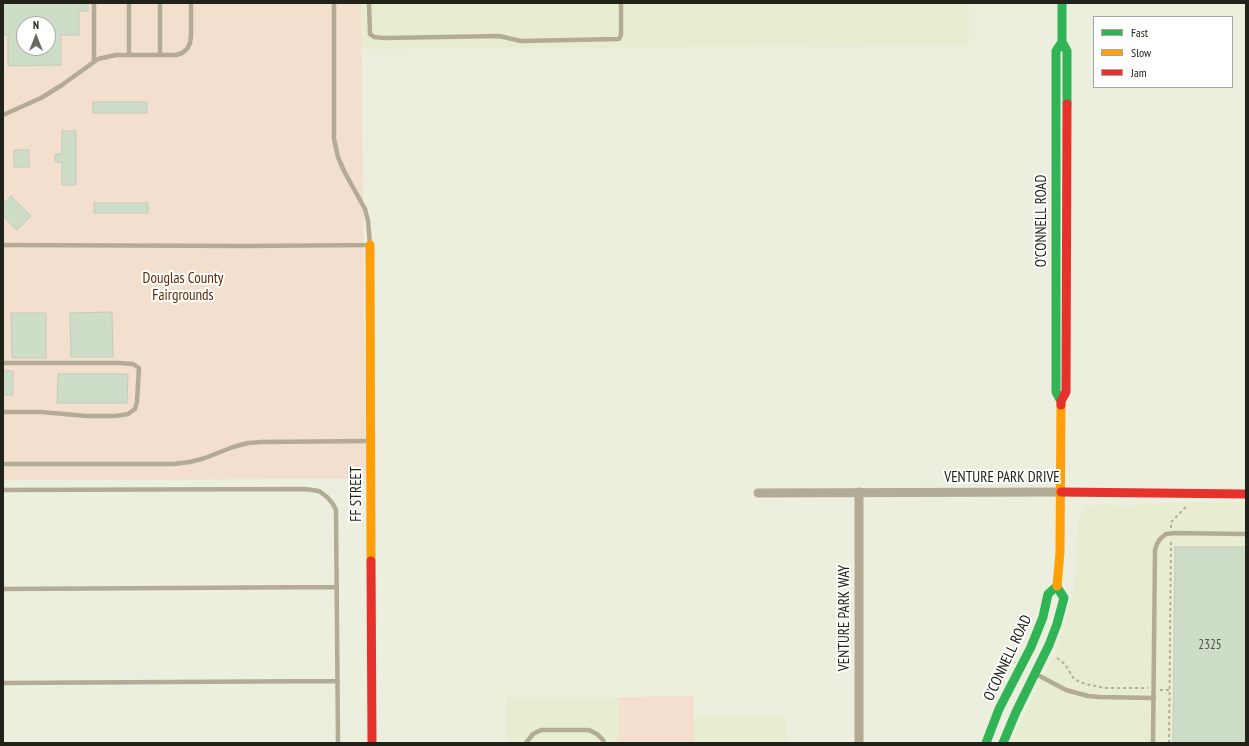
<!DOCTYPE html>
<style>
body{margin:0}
#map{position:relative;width:1249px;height:746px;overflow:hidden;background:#ecefde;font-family:"PT Sans Narrow",sans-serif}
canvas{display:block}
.frame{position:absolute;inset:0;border:4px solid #212218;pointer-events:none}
.legend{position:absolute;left:1093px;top:16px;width:140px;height:72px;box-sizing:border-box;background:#fff;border:1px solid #a6a7a3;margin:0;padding:5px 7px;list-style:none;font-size:12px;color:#212218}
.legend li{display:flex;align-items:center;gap:8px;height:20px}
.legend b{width:20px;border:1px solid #a6a7a3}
.north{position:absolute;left:16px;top:16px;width:40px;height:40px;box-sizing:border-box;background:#fff;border:1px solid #a6a7a3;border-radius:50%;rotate:0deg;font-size:11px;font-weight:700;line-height:16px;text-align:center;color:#212218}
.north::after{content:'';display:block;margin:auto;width:14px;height:18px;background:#686a5d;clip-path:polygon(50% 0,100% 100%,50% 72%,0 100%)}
</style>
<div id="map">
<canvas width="1249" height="746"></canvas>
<div class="frame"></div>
<ul class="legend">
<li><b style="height:5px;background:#30b455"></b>Fast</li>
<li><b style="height:5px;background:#ff9f0a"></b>Slow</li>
<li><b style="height:5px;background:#e5322d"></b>Jam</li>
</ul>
<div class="north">N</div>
</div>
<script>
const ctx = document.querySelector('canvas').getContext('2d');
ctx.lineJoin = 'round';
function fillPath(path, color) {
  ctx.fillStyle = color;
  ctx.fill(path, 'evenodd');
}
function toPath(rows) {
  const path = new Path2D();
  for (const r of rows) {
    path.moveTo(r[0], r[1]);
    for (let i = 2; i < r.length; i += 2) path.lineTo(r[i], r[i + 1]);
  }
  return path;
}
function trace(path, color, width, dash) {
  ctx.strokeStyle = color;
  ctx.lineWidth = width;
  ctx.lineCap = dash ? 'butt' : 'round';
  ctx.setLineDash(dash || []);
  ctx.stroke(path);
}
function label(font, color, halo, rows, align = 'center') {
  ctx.font = font + ' "PT Sans Narrow",sans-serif';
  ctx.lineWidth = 4;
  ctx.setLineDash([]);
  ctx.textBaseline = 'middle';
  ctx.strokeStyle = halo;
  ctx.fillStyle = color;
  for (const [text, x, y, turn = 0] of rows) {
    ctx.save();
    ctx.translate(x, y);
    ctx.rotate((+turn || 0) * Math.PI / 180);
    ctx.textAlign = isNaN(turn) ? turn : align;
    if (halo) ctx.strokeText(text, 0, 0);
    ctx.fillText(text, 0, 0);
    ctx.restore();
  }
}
fillPath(toPath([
 [361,3,969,3,969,46,361,49],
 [1201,502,1246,502,1246,743,1012,743,1025,712,1053,657,1064,628,1072,596,1075,578,1076,562,1077,523,1083,512,1087,508,1097,504,1124,505],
 [506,697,619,697,619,743,506,743],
 [786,716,786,743,694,743,694,717]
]), '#e8ecd0');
fillPath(toPath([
 [3,3,361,3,366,479,3,480],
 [24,24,48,24,48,48,24,48],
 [694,696,694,743,619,743,619,697]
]), '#f2dfcd');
const building = toPath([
 [3,3,88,3,88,11,79,11,79,35,61,35,61,65,8,66,8,35,3,35,3,3],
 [24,24,48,24,48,48,24,48,24,24],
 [93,102,147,102,147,113,93,113,93,102],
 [62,131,76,131,76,185,62,185,62,162,55,162,55,154,62,154,62,131],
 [14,150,29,150,29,167,14,167,14,150],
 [11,196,31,216,17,230,3,216,3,204,11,196],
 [94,203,148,203,148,213,94,213,94,203],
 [112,312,113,357,71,357,70,313,112,312],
 [11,313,46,313,46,358,12,358,11,313],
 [3,371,13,371,13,395,3,395,3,371],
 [58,374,128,374,127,403,57,403,58,374],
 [1175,547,1246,547,1246,743,1173,743,1175,547]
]);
fillPath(building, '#cdddc7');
trace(building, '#c5cabf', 1);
trace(toPath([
 [1171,528,1171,522,1186,507],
 [1057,658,1065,664,1074,679,1085,684,1106,688,1148,688],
 [1160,690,1169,690],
 [541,743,589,743],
 [1169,743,1171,540]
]), '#b1ae9d', 2, [3, 3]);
trace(toPath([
 [94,3,94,62],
 [129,3,129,55],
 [160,3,160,55],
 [369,3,370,34,374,37,384,38,499,36,521,41,619,39,621,35,621,3],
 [3,115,41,98,62,85,98,59,116,55,176,55,182,53,187,49,190,43,191,36,191,3],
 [3,245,246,246,370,245,368,221,365,209,344,171,338,157,334,139,334,3],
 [3,363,119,363,133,364,139,368,137,402,135,409,128,414,116,416,87,416,41,412,3,412],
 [3,464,173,464,190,462,205,458,233,447,248,443,262,442,369,441],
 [3,490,305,489,319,491,327,497,333,504,336,510,338,743],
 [3,589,337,587],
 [1036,674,1066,690,1088,696,1099,697,1154,698],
 [3,683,338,681],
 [526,743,533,734,541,730,589,730,597,734,603,740,604,743],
 [1153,743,1155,550,1157,544,1160,539,1166,534,1175,533,1246,534]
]), '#b4ab97', 4.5);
trace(toPath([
 [859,492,859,743],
 [758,493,1061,492]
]), '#b4ab97', 9);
trace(toPath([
 [1062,3,1062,42,1067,51,1067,104],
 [1061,401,1056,392,1056,51,1062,42],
 [986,743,999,709,1031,647,1043,617,1048,594,1057,586],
 [1003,743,1016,712,1049,645,1057,624,1064,598,1057,587]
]), '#30b455', 9);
trace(toPath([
 [370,245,371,561],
 [1057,586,1060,552,1061,405]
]), '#ff9f0a', 9);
trace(toPath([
 [1061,405,1061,401,1066,392,1067,104],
 [1061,492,1246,494],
 [371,561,372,743]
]), '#e5322d', 9);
label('13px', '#4c5144', null, [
 ["2325",1210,645]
]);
label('15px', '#212218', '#fff', [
 ["O'CONNELL ROAD",1042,221,-90],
 ["VENTURE PARK DRIVE",1002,478],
 ["FF STREET",357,494,-90],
 ["VENTURE PARK WAY",845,618,-90],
 ["O'CONNELL ROAD",1008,658,-65]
]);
label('15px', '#5e2800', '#fff', [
 ["Douglas County",183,279],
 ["Fairgrounds",183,296]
]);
</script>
